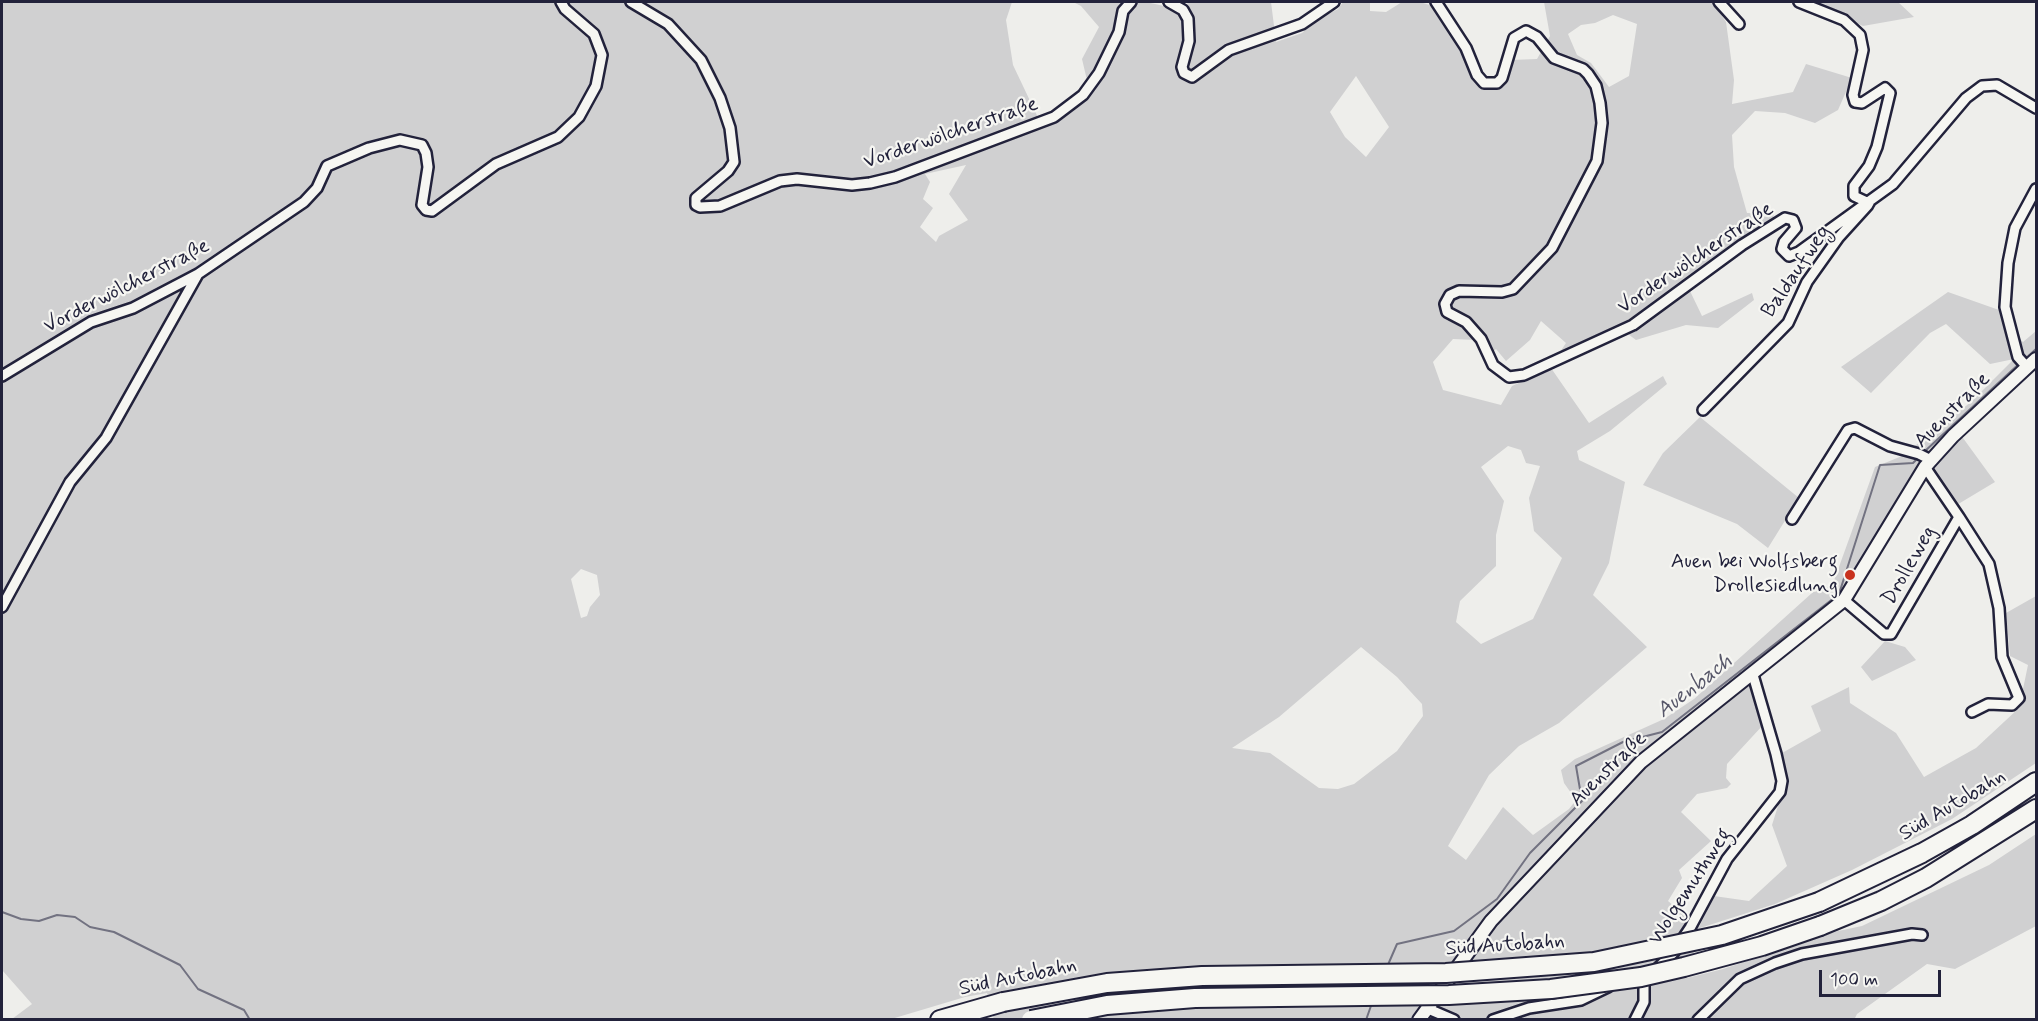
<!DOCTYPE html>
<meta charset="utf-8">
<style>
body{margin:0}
#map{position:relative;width:2038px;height:1021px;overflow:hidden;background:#eeeeeb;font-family:Mynerve,sans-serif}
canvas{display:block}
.frame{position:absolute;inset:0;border:3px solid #22223b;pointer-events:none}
.scale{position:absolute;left:1819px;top:970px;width:122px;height:27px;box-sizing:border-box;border:3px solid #22223b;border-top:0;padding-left:8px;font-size:18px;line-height:21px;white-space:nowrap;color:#22223b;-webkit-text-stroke:4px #f6f6f2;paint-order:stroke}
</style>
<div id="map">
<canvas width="2038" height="1021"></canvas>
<div class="frame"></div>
<div class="scale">100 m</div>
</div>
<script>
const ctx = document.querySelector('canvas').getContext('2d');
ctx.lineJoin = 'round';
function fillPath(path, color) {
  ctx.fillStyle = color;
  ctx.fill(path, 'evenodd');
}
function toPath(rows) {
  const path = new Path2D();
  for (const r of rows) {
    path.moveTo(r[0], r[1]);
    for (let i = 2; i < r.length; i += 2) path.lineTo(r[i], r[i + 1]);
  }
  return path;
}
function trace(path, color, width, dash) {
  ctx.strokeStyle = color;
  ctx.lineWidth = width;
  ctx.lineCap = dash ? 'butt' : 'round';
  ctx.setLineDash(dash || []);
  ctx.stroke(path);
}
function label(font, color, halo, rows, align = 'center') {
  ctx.font = font + ' Mynerve,sans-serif';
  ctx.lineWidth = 4.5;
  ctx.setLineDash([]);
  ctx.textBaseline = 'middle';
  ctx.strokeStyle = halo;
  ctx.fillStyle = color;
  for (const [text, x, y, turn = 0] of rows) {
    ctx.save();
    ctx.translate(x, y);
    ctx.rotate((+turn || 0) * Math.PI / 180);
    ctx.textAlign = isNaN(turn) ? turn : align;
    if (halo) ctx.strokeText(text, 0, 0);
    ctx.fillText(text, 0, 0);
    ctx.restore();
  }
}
fillPath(toPath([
 [2,2,1012,2,1006,20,1013,65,1042,126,1066,115,1090,93,1082,59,1099,27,1081,6,1073,2,1146,2,1173,8,1181,19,1188,2,1271,2,1276,42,1302,33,1314,21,1338,9,1343,2,1370,2,1370,11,1386,12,1402,2,1423,3,1433,6,1461,46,1479,88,1494,89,1504,78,1511,60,1537,59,1550,36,1544,2,1713,2,1726,22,1734,80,1732,104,1793,92,1806,64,1852,78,1838,110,1815,123,1785,113,1755,111,1732,135,1734,167,1747,213,1774,214,1772,221,1760,226,1736,244,1690,291,1702,316,1752,293,1754,300,1718,328,1686,325,1636,340,1624,331,1552,364,1566,343,1541,321,1530,340,1506,361,1496,349,1484,360,1477,340,1453,339,1433,362,1443,390,1501,405,1512,386,1551,368,1589,423,1663,376,1667,384,1610,431,1577,451,1579,460,1625,482,1609,563,1593,595,1647,647,1559,723,1519,746,1489,775,1448,846,1466,860,1503,807,1533,835,1569,809,1576,800,1564,783,1561,770,1575,759,1664,719,1694,699,1822,584,1831,589,1875,467,1902,456,1971,402,2014,359,1990,364,1946,324,1930,333,1871,393,1841,367,1948,292,1999,310,2000,282,2014,218,2036,183,2036,203,2022,228,2015,254,2010,289,2012,314,2018,337,2023,342,2036,331,2036,351,1955,427,1995,482,1950,509,1917,469,1894,504,1841,596,1746,674,1754,690,1764,724,1727,764,1726,778,1731,784,1727,788,1697,794,1681,812,1711,841,1679,870,1682,878,1668,901,1699,927,1714,896,1749,901,1787,866,1772,825,1784,787,1775,757,1821,731,1811,706,1849,687,1850,703,1896,733,1924,777,1976,748,2019,708,2028,665,2010,656,2006,613,2036,596,2036,763,1952,819,1852,870,1775,904,1700,928,1687,978,1723,969,1838,931,1862,926,1989,865,2036,834,2036,926,1955,969,1927,964,1857,1014,1854,1020,994,1020,987,993,965,997,888,1020,12,1019,32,1004,2,970],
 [1613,15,1637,24,1629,76,1609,87,1591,63,1577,55,1568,34,1581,25,1595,23],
 [1356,76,1389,127,1366,157,1345,137,1330,112],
 [966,165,949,194,968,220,939,236,936,242,920,227,933,208,923,199,930,182,925,174],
 [1508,446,1521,450,1526,463,1540,466,1529,498,1534,531,1562,558,1533,619,1481,644,1456,622,1460,601,1496,566,1496,535,1504,501,1481,467],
 [581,569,597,575,600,595,590,607,587,616,581,618,571,579],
 [1361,647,1397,677,1422,704,1423,716,1397,751,1354,784,1338,789,1319,788,1270,753,1232,748,1279,717],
 [1811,2,1898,2,1914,17,1863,26],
 [1700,417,1799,498,1768,548,1737,524,1643,485,1663,453],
 [1885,641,1905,647,1916,660,1872,681,1861,667]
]), '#d0d0d1');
trace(toPath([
 [2025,359,2036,349],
 [1924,452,2021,362],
 [2,912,21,919,39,921,57,915,75,917,90,927,114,932,180,965,198,989,244,1010,250,1020],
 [1387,967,1397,944,1454,931,1497,899,1530,853,1582,801,1576,766,1623,742,1662,732,1839,594,1880,465,1913,463,1920,456],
 [1366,1020,1372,1003]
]), '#727281', 2);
const minor = toPath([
 [631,2,668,24,701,60,720,98,730,128,734,162,728,171,696,198,696,205,700,207,720,206,780,181,797,179,852,185,870,183,895,177,1054,117,1083,95,1099,73,1119,32,1123,11,1131,2],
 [1169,2,1183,10,1188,19,1189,41,1182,67,1184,73,1192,77,1229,50,1302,24,1334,2],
 [1436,2,1466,48,1477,75,1484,83,1497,83,1502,78,1514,38,1526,31,1537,37,1554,58,1583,69,1588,74,1596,86,1600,103,1602,123,1597,161,1552,248,1513,289,1502,292,1459,291,1450,295,1445,304,1447,312,1466,322,1481,339,1493,365,1509,377,1524,375,1633,325,1742,245,1785,218,1793,220,1796,228,1784,242,1782,249,1789,256,1799,252,1893,184,1966,98,1982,86,1997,85,2036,108],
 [1719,2,1739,24],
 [1799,2,1844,20,1860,35,1863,50,1853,95,1855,102,1862,103,1885,88,1890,93,1877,147,1869,166,1854,186,1854,196,1869,203],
 [2027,367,2018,357,2005,307,2008,263,2015,228,2036,189],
 [2,376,91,322,133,308,198,274,304,202,317,188,327,166,369,148,400,140,422,145,426,153,428,167,422,205,426,210,432,211,496,164,558,137,579,117,596,86,602,55,594,34,565,9,561,2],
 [1703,410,1788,323,1807,282,1839,237,1868,205],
 [1959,517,1989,564,1999,608,2002,657,2019,698,2012,705,1988,704,1972,712],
 [1792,519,1848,430,1855,428,1890,446,1919,454,1931,460],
 [1844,600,1884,634,1891,634,1959,517,1925,467],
 [2,607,70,482,106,438,198,274],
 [1656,970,1674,952,1690,928,1727,859,1780,792,1782,781,1776,754,1753,675],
 [1426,1008,1454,1020],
 [1493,1020,1529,1008,1581,1000,1608,987],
 [1635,1020,1644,1002,1644,982],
 [1698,1020,1740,979,1775,963,1802,954,1912,934,1922,935]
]);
const tertiary = toPath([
 [1419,1020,1491,921,1641,762,1844,600,1925,467,1953,436,2036,359]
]);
const motorway = toPath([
 [1819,902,1922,853,1972,825,2036,782],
 [1820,926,1881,901,1926,878,2036,809],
 [940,1020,1003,1002]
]);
trace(minor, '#22223b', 14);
trace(tertiary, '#22223b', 16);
trace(motorway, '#22223b', 22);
trace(minor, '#f6f6f2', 9);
trace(tertiary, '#f6f6f2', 12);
trace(motorway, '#f6f6f2', 18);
const motorwayBridge = toPath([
 [1003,1002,1107,983,1202,976,1446,973,1594,962,1722,935,1819,902],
 [1031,1020,1107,1005,1195,998,1449,995,1551,989,1641,977,1684,967,1762,946,1820,926]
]);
trace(motorwayBridge, '#22223b', 22, []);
trace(motorwayBridge, '#f6f6f2', 18);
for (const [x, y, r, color] of [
 [1850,575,6,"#c8321e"]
]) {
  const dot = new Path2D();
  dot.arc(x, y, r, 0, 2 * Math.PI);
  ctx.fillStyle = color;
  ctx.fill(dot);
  trace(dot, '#f6f6f2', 2);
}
label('21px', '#22223b', '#f6f6f2', [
 ["Vorderwölcherstraße",951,134,-19],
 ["Vorderwölcherstraße",1696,259,-34],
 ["Baldaufweg",1797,272,-56],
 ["Vorderwölcherstraße",127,287,-27],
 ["Auenstraße",1953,411,-45],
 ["Drolleweg",1910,566,-60],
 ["Auenstraße",1609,770,-44],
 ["Süd Autobahn",1953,806,-31],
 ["Wolgemuthweg",1691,887,-57],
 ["Süd Autobahn",1505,946,-4],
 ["Süd Autobahn",1018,978,-12]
]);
label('21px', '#22223b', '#f6f6f2', [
 ["Auen bei Wolfsberg",1838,563],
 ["Drollesiedlung",1838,587]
], 'right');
label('italic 22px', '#575769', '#f6f6f2', [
 ["Auenbach",1695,687,-38]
]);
</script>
